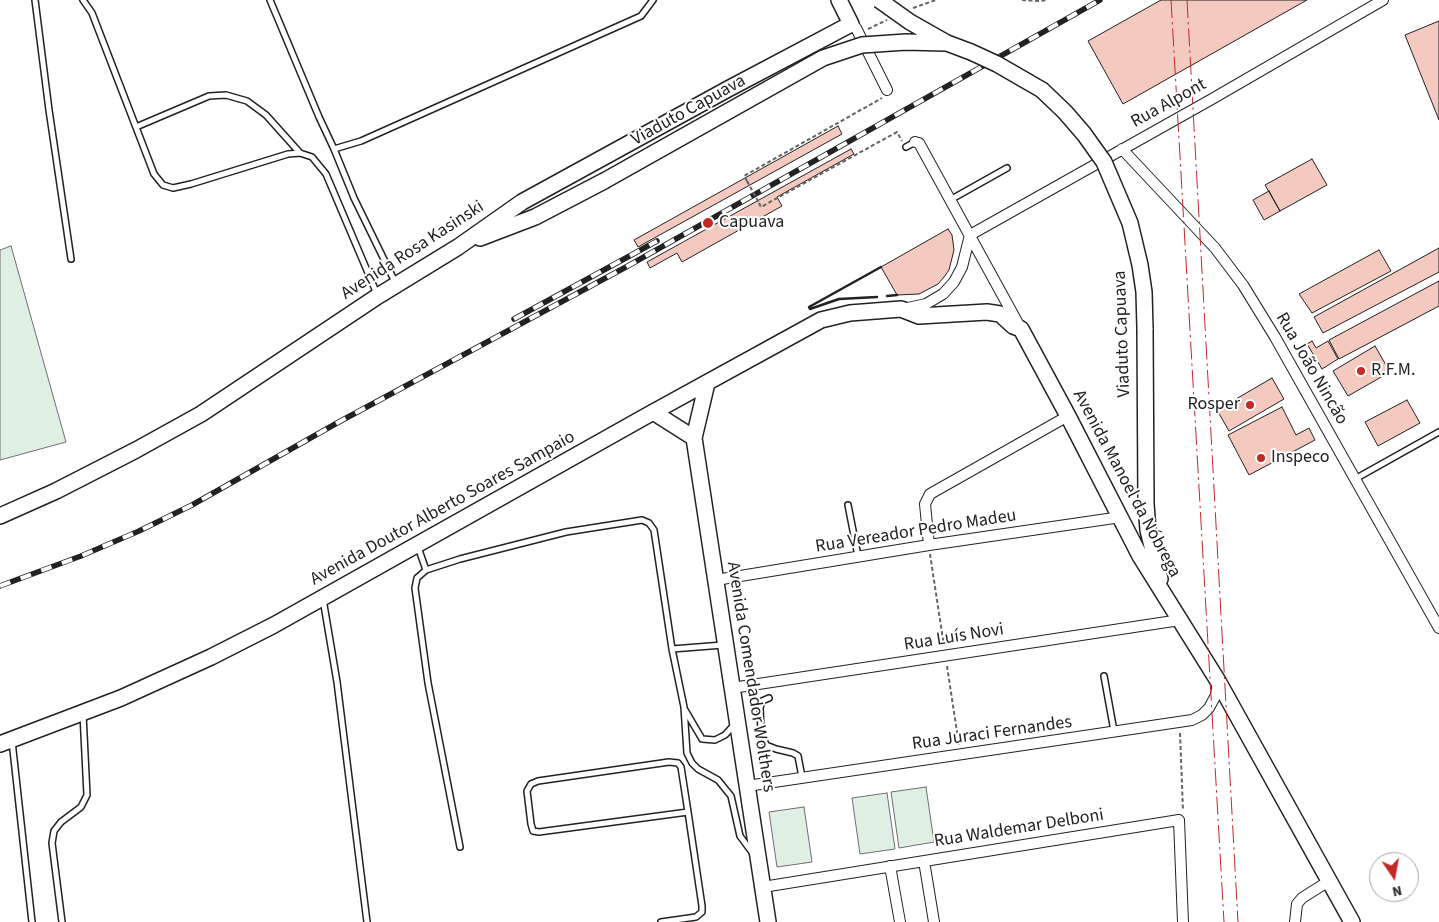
<!DOCTYPE html>
<meta charset="utf-8">
<style>
body{margin:0}
#map{position:relative;width:1439px;height:922px;overflow:hidden;background:#fff;font-family:"Source Sans 3",sans-serif}
canvas{display:block}
.north{position:absolute;left:1369px;top:852px;width:50px;height:50px;box-sizing:border-box;background:#fff;border:1px solid #a7a7a7;border-radius:50%;rotate:168deg;font-size:14px;font-weight:700;line-height:20px;text-align:center;color:#222}
.north::after{content:'';display:block;margin:auto;width:18px;height:22px;background:#c62828;clip-path:polygon(50% 0,100% 100%,50% 72%,0 100%)}
</style>
<div id="map">
<canvas width="1439" height="922"></canvas>
<div class="north">N</div>
</div>
<script>
const ctx = document.querySelector('canvas').getContext('2d');
ctx.lineJoin = 'round';
function fillPath(path, color) {
  ctx.fillStyle = color;
  ctx.fill(path, 'evenodd');
}
function toPath(rows) {
  const path = new Path2D();
  for (const r of rows) {
    path.moveTo(r[0], r[1]);
    for (let i = 2; i < r.length; i += 2) path.lineTo(r[i], r[i + 1]);
  }
  return path;
}
function trace(path, color, width, dash) {
  ctx.strokeStyle = color;
  ctx.lineWidth = width;
  ctx.lineCap = dash ? 'butt' : 'round';
  ctx.setLineDash(dash || []);
  ctx.stroke(path);
}
function label(font, color, halo, rows, align = 'center') {
  ctx.font = font + ' "Source Sans 3",sans-serif';
  ctx.lineWidth = 4;
  ctx.setLineDash([]);
  ctx.textBaseline = 'middle';
  ctx.strokeStyle = halo;
  ctx.fillStyle = color;
  for (const [text, x, y, turn = 0] of rows) {
    ctx.save();
    ctx.translate(x, y);
    ctx.rotate((+turn || 0) * Math.PI / 180);
    ctx.textAlign = isNaN(turn) ? turn : align;
    if (halo) ctx.strokeText(text, 0, 0);
    ctx.fillText(text, 0, 0);
    ctx.restore();
  }
}
const green = toPath([
 [11,246,66,442,0,460,0,250,11,246],
 [926,787,934,842,899,848,891,792,926,787],
 [887,793,895,849,860,854,852,798,887,793],
 [804,807,812,862,777,867,769,812,804,807]
]);
fillPath(green, '#e0efe3');
trace(green, '#6f6f6f', 1);
const building = toPath([
 [1161,0,1307,0,1123,104,1088,41,1161,0],
 [1439,21,1439,120,1405,35,1439,21],
 [838,126,842,134,638,247,634,240,838,126],
 [851,149,854,154,777,197,782,206,682,262,677,253,650,268,647,262,851,149],
 [1312,159,1327,185,1280,211,1265,185,1312,159],
 [1269,191,1280,211,1264,220,1253,200,1269,191],
 [948,229,952,235,954,250,949,270,944,277,938,284,919,294,897,295,881,267,948,229],
 [1439,248,1439,272,1323,333,1314,317,1439,248],
 [1379,250,1391,271,1312,313,1299,294,1379,250],
 [1439,281,1439,306,1339,359,1329,340,1439,281],
 [1312,341,1316,348,1328,341,1338,359,1322,369,1307,344,1312,341],
 [1375,346,1390,372,1348,396,1333,371,1375,346],
 [1272,378,1284,399,1229,431,1217,410,1272,378],
 [1407,400,1420,423,1378,446,1365,422,1407,400],
 [1282,407,1296,435,1309,428,1315,440,1249,475,1228,435,1282,407]
]);
fillPath(building, '#f3c9c0');
trace(building, '#222', 1);
const lane = toPath([
 [35,0,49,110,71,259],
 [83,0,92,13,154,174,163,185,173,188,191,184,288,154,300,153,312,157,326,174,377,294],
 [270,0,319,117,334,149,361,141,641,16,653,0],
 [136,127,209,96,226,95,247,101,266,115,300,153],
 [906,147,915,142],
 [334,149,354,198,395,282],
 [950,200,1007,168],
 [1355,479,1439,432],
 [848,505,858,556],
 [418,547,426,570],
 [323,599,337,682,367,922],
 [672,649,684,707,687,753,692,763,698,769,718,780,731,796,740,836,754,855],
 [1104,676,1114,731],
 [769,698,762,701,760,708,761,732,766,745,776,749,793,753,798,756,802,777],
 [685,710,702,739,715,740,725,735,734,725],
 [12,741,32,922],
 [460,847,428,683,415,588,417,578,426,570,460,559,566,532,642,520,649,523,654,530,672,649,723,645],
 [62,922,52,843,54,831,61,822,81,807,87,795,83,714],
 [661,922,696,917,702,912,702,906,688,812,681,767,678,763,669,762,538,781,531,784,527,791,531,824,533,831,539,832,688,812]
]);
const street = toPath([
 [851,24,856,28,887,90],
 [915,142,919,143,1021,329],
 [1122,149,1215,248,1243,285,1275,337,1439,628],
 [970,235,1212,99,1383,0],
 [903,309,926,304,943,294,954,282,962,267,970,235],
 [929,545,925,504,930,494,1068,416],
 [716,580,929,545,1121,517],
 [732,688,1180,620],
 [747,786,1192,720,1202,715,1209,708,1216,695,1218,682],
 [924,861,934,922],
 [890,866,900,922],
 [763,887,1179,820,1183,922],
 [1295,922,1297,904,1302,898,1329,881]
]);
const secondary = toPath([
 [480,238,535,217,604,181],
 [1145,328,1146,504,1148,530,1160,579],
 [707,383,694,438,768,922],
 [653,412,694,438],
 [0,516,56,491,136,450,201,414,378,296,458,247,522,202,728,89,851,24,839,0],
 [0,744,121,698,211,657,274,625,648,415,821,320,850,313,901,309,919,316,987,312,1000,314,1013,326,1021,329,1068,416,1140,556,1218,681,1352,922]
]);
trace(lane, '#222', 8);
trace(street, '#222', 12);
trace(secondary, '#222', 18);
trace(toPath([
 [1022,0,1039,1,1048,0],
 [913,8,936,0],
 [868,29,887,20],
 [747,181,744,176,882,98],
 [759,203,761,207,897,132,902,141],
 [930,554,944,646],
 [947,666,959,745],
 [1180,733,1183,811]
]), '#646464', 2, [4, 2.5]);
trace(lane, '#fff', 5);
trace(street, '#fff', 10);
trace(secondary, '#fff', 15);
const rail = toPath([
 [514,319,657,241],
 [0,586,81,556,139,531,192,505,337,423,626,267,1100,0]
]);
trace(rail, '#222', 5.5);
trace(rail, '#fff', 4, [11]);
const secondaryBridge = toPath([
 [879,0,910,22,947,43,971,52,997,64,1042,90,1065,112,1084,134,1104,162,1130,223,1140,265,1144,292,1145,328],
 [604,181,823,58,862,45,906,42,945,43]
]);
trace(secondaryBridge, '#222', 18, []);
trace(toPath([
 [747,181,759,203]
]), '#646464', 2, [4, 2.5]);
trace(secondaryBridge, '#fff', 15);
trace(toPath([
 [887,296,897,295],
 [877,297,839,299,810,309,809,307,881,267]
]), '#222', 2.5);
trace(toPath([
 [1171,0,1224,922],
 [1187,0,1238,922]
]), '#c62828', 1, [18, 4, 2.5, 4]);
for (const [x, y, r, color] of [
 [708,223,6,"#c62828"],
 [1361,371,5,"#c62828"],
 [1250,405,5,"#c62828"],
 [1261,458,5,"#c62828"]
]) {
  const dot = new Path2D();
  dot.arc(x, y, r, 0, 2 * Math.PI);
  ctx.fillStyle = color;
  ctx.fill(dot);
  trace(dot, '#fff', 2);
}
label('18px', '#222', '#fff', [
 ["Rua Alpont",1169,104,-29],
 ["Viaduto Capuava",689,111,-29],
 ["Avenida Rosa Kasinski",413,251,-33],
 ["Viaduto Capuava",1123,334,-92],
 ["Rua João Nincão",1311,369,60],
 ["Avenida Manoel da Nóbrega",1126,484,62],
 ["Avenida Doutor Alberto Soares Sampaio",443,509,-29],
 ["Rua Vereador Pedro Madeu",916,532,-9],
 ["Rua Luís Novi",954,638,-9],
 ["Avenida Comendador Wolthers",750,677,81],
 ["Rua Juraci Fernandes",992,734,-8],
 ["Rua Waldemar Delboni",1019,829,-9]
]);
label('18px', '#222', '#fff', [
 ["Capuava",719,223],
 ["R.F.M.",1371,371],
 ["Rosper",1240,405,"right"],
 ["Inspeco",1271,458]
], 'left');
</script>
